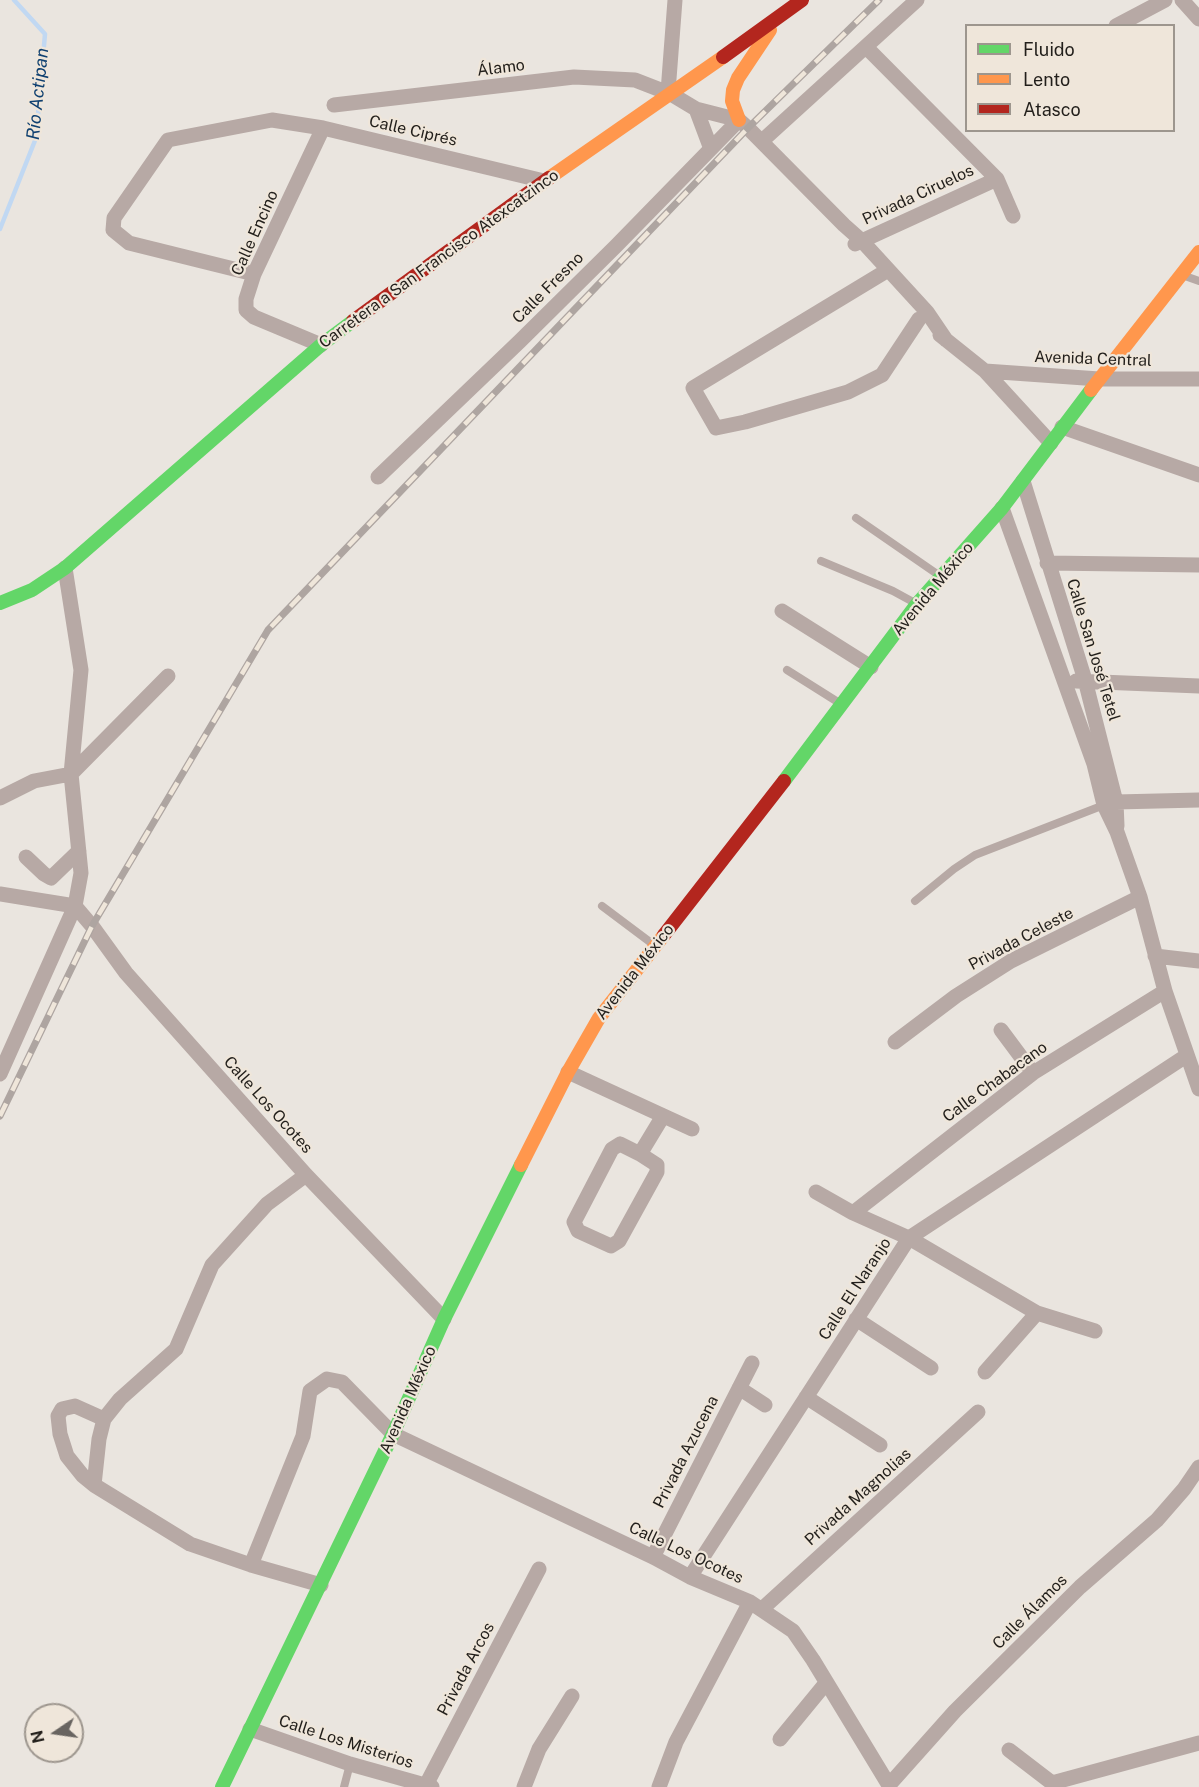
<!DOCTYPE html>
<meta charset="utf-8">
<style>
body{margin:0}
#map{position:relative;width:1199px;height:1787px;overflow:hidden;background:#eae5df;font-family:"Public Sans",sans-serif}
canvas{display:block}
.legend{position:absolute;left:965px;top:24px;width:210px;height:108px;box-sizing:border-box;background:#efe6da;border:2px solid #9d968e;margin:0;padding:8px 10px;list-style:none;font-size:18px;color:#221f1b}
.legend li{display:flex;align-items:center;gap:12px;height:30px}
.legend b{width:30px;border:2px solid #9d968e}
.north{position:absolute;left:24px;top:1703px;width:60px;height:60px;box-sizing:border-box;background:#efe6da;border:2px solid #9d968e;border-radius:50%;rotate:257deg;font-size:16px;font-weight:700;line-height:24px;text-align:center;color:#221f1b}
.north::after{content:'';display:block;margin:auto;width:21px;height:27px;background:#686460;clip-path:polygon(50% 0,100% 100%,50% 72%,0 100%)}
</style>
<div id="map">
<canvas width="1199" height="1787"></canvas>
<ul class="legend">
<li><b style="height:8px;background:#63d668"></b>Fluido</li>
<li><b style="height:8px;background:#ff974d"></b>Lento</li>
<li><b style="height:8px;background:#b3261e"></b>Atasco</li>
</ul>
<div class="north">N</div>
</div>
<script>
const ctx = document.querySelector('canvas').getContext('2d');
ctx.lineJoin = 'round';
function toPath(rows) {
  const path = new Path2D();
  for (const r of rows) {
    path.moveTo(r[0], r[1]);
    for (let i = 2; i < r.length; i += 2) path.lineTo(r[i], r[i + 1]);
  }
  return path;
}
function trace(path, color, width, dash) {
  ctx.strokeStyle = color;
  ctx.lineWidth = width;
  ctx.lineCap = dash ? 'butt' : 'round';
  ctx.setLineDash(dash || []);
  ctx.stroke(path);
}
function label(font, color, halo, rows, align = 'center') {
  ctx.font = font + ' "Public Sans",sans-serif';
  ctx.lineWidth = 4.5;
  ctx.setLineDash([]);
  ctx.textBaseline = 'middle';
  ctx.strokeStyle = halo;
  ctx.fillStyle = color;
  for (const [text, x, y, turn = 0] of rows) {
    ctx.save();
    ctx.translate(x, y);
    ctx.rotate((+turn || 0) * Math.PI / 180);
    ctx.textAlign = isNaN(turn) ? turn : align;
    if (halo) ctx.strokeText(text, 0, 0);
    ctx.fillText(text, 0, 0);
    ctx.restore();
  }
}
trace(toPath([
 [0,229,36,138,45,34,14,0]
]), '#c1d8f2', 4.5);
trace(toPath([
 [1182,275,1199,281],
 [856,518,940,576],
 [821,561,893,591,915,603],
 [787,670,841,704],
 [915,901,954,869,975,855,1104,805],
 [602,906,654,945],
 [344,1787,350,1764]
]), '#b7a9a5', 8);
trace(toPath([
 [1182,0,1199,19],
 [1116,26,1165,0],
 [668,92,675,0],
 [334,105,574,77,635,80,671,94,696,109,739,120,748,128,844,225,862,241,927,312,946,340],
 [696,109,711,149],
 [762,141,917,0],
 [997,179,1013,216],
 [855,244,997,179,866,47],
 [888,270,693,388,716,428,745,422,848,392,882,375,919,319],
 [254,274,129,243,113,230,114,218,168,140,272,120,323,128,544,181],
 [940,335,985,371,1099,379,1199,379],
 [321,345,254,317,246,310,246,299,254,274,323,128],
 [985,371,1051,443],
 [1062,427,1199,475],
 [378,477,520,341,616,246,739,120],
 [1023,481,1085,680,1116,802,1117,826],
 [1002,508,1094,764,1104,805,1117,832,1140,897,1165,991,1199,1089],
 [1047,563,1199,565],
 [782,611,871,667],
 [1076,681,1199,686],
 [71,774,168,676],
 [0,798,34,781,71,774],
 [1106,804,1116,802,1199,800],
 [26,857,44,874,51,878,79,851],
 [0,894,75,906],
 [75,906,92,926,126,973,306,1175,444,1319],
 [1155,956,1199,961],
 [1001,1030,1033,1073],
 [895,1042,956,996,1011,961,1140,897],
 [568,1072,692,1129],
 [0,1074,75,906,81,873,71,774,81,670,65,568],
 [620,1144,640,1154,657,1165,657,1172,619,1241,611,1246,578,1231,574,1222,612,1149,620,1144],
 [640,1154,663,1116],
 [816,1192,853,1213,909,1238,1037,1313,1095,1331],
 [853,1213,1033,1073,1165,991],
 [856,1319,931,1368],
 [985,1372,1037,1313],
 [739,1388,765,1405],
 [806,1397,880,1445],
 [104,1419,75,1406,62,1409,58,1416,60,1434,67,1456,83,1476,94,1485,190,1544,251,1565,321,1585],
 [94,1485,99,1439,104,1419,120,1399,176,1349,212,1265,267,1204,306,1175],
 [653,1557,752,1363],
 [251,1565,303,1436,310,1391,327,1379,342,1382,393,1434,653,1557,690,1577,750,1602,793,1631,813,1660,890,1787],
 [690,1577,909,1238,1186,1056],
 [762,1609,978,1412],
 [250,1729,350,1764,432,1787],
 [780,1739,826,1683],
 [1009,1750,1052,1783,1199,1743],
 [426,1785,539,1569],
 [889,1785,955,1711,1080,1587,1157,1520,1184,1489,1199,1467],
 [524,1787,539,1749,572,1696],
 [659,1787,676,1742,750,1602]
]), '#b7a9a5', 15);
trace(toPath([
 [0,603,32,590,65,568,321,345,353,321],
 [784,781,917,604,1002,508,1091,390],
 [222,1787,393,1434,444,1319,521,1165]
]), '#63d668', 14);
trace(toPath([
 [739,120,732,101,733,90,738,78,770,30],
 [549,178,723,57],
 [1091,390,1199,252],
 [521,1165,568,1072,599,1018,664,935]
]), '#ff974d', 14);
trace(toPath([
 [723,57,802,0],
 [353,321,549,178],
 [664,935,784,781]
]), '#b3261e', 14);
const rail = toPath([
 [0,1116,92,926,268,630,748,128,879,0]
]);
trace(rail, '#aea5a1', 7);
trace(rail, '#efe6da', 4.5, [14]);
label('16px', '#221f1b', '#efe6da', [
 ["Álamo",501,68,-7],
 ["Calle Ciprés",413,131,13],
 ["Privada Ciruelos",918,195,-25],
 ["Calle Encino",255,233,-66],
 ["Carretera a San Francisco Atexcatzinco",439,259,-36],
 ["Calle Fresno",548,288,-45],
 ["Avenida Central",1093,359,2],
 ["Avenida México",933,589,-50],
 ["Calle San José Tetel",1093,650,73],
 ["Privada Celeste",1021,939,-28],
 ["Avenida México",635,972,-52],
 ["Calle Chabacano",995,1082,-36],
 ["Calle Los Ocotes",268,1105,48],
 ["Calle El Naranjo",855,1289,-57],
 ["Avenida México",408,1400,-66],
 ["Privada Azucena",686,1452,-63],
 ["Privada Magnolias",858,1497,-42],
 ["Calle Los Ocotes",686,1553,25],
 ["Calle Álamos",1030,1612,-45],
 ["Privada Arcos",466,1669,-62],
 ["Calle Los Misterios",346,1742,18]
]);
label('italic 18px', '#104171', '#efe6da', [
 ["Río Actipan",38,94,-84]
]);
</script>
